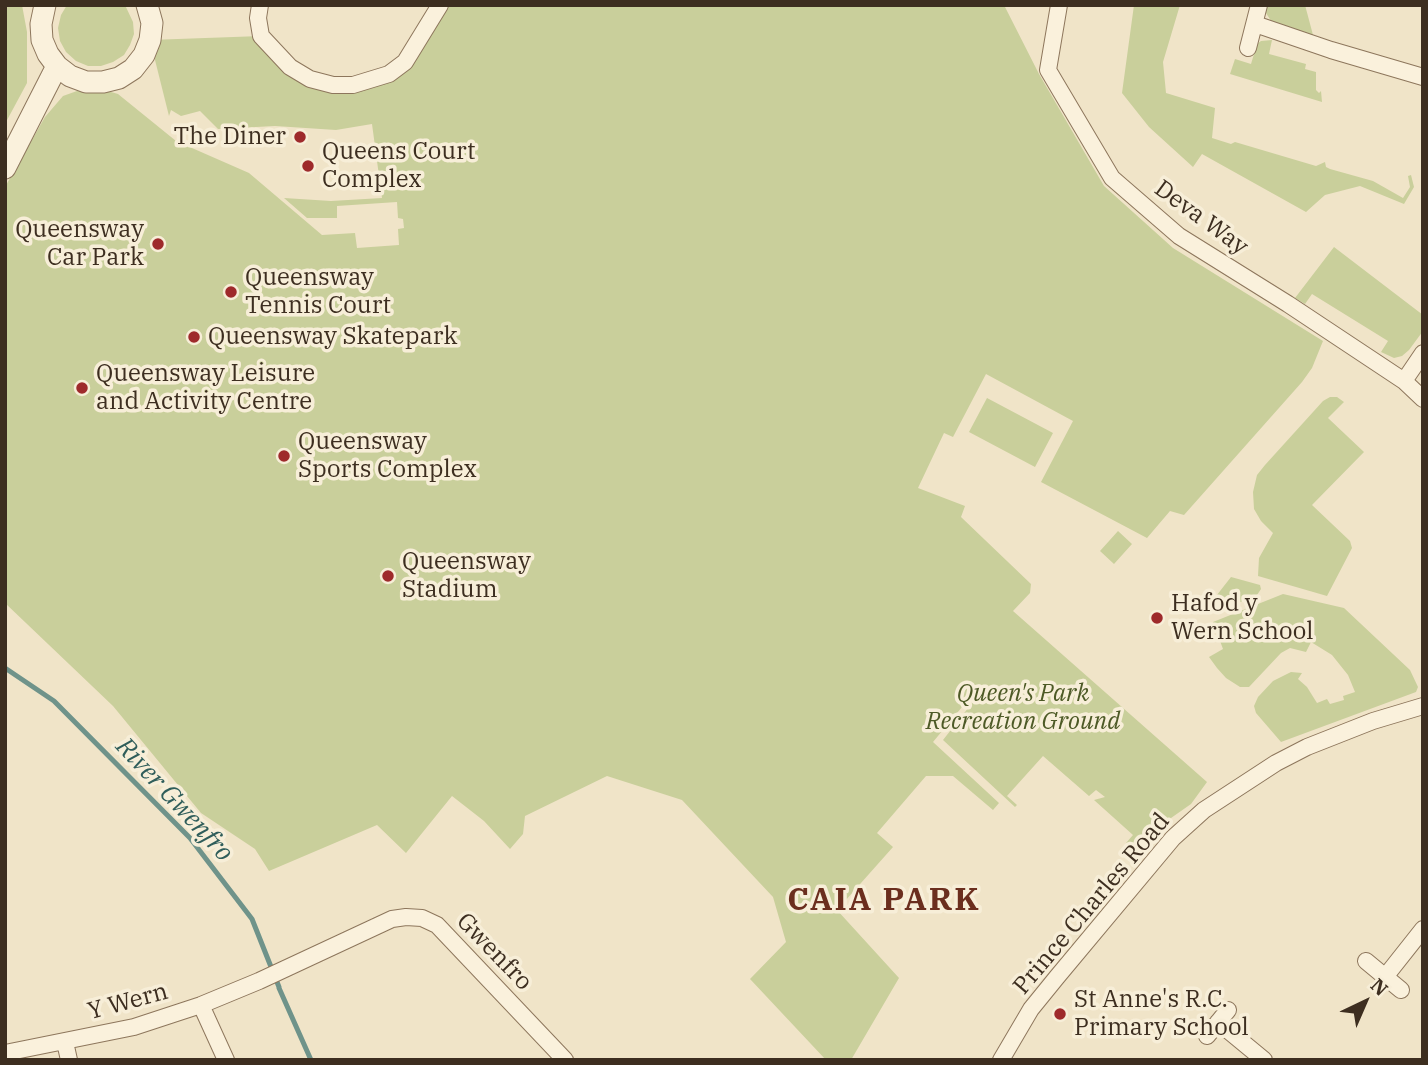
<!DOCTYPE html>
<style>
body{margin:0}
#map{position:relative;width:1428px;height:1065px;overflow:hidden;background:#f0e4c8;font-family:"IBM Plex Serif",serif}
canvas{display:block}
.frame{position:absolute;inset:0;border:7px solid #3d2e20;pointer-events:none}
.north{position:absolute;left:1330px;top:967px;width:70px;height:70px;-webkit-text-stroke:5px #f7eed8;paint-order:stroke;rotate:44deg;font-size:19px;font-weight:700;line-height:28px;text-align:center;color:#3d2e20}
.north::after{content:'';display:block;margin:auto;width:24px;height:32px;background:#3d2e20;clip-path:polygon(50% 0,100% 100%,50% 72%,0 100%)}
</style>
<div id="map">
<canvas width="1428" height="1065"></canvas>
<div class="frame"></div>
<div class="north">N</div>
</div>
<script>
const ctx = document.querySelector('canvas').getContext('2d');
ctx.lineJoin = 'round';
function fillPath(path, color) {
  ctx.fillStyle = color;
  ctx.fill(path, 'evenodd');
}
function toPath(rows) {
  const path = new Path2D();
  for (const r of rows) {
    path.moveTo(r[0], r[1]);
    for (let i = 2; i < r.length; i += 2) path.lineTo(r[i], r[i + 1]);
  }
  return path;
}
function trace(path, color, width, dash) {
  ctx.strokeStyle = color;
  ctx.lineWidth = width;
  ctx.lineCap = dash ? 'butt' : 'round';
  ctx.setLineDash(dash || []);
  ctx.stroke(path);
}
function label(font, color, halo, rows, align = 'center') {
  ctx.font = font + ' "IBM Plex Serif",serif';
  ctx.lineWidth = 7;
  ctx.setLineDash([]);
  ctx.textBaseline = 'middle';
  ctx.strokeStyle = halo;
  ctx.fillStyle = color;
  for (const [text, x, y, turn = 0] of rows) {
    ctx.save();
    ctx.translate(x, y);
    ctx.rotate((+turn || 0) * Math.PI / 180);
    ctx.textAlign = isNaN(turn) ? turn : align;
    if (halo) ctx.strokeText(text, 0, 0);
    ctx.fillText(text, 0, 0);
    ctx.restore();
  }
}
fillPath(toPath([
 [5,5,22,5,27,32,27,83,6,122],
 [67,5,125,5,133,22,134,34,130,45,124,55,113,62,101,66,88,66,76,61,66,52,60,41,58,28,61,15],
 [443,5,1004,5,1039,74,1104,186,1173,248,1323,341,1312,368,1302,382,1184,515,1170,511,1147,538,1041,482,1073,421,986,374,953,437,944,433,918,488,965,506,961,517,1031,584,1030,593,1013,611,1207,782,1191,804,1171,818,1140,855,1126,843,1133,835,1094,800,1105,797,1096,790,1089,796,1043,756,1007,796,1017,805,1015,807,943,740,976,698,972,695,933,742,999,803,993,810,953,776,926,776,877,833,893,847,837,910,899,978,851,1060,826,1060,750,979,786,942,773,897,682,800,607,776,525,816,523,834,510,849,484,821,452,796,406,853,377,825,269,871,255,849,201,813,113,706,5,603,5,187,45,117,63,96,77,91,104,90,118,94,176,141,249,173,322,235,355,233,357,248,399,245,398,229,404,228,403,219,398,218,397,202,337,206,337,218,307,218,284,198,331,201,382,198,372,124,336,130,275,126,218,129,200,111,181,116,171,110,169,116,150,40,261,36,273,50,333,85,405,62],
 [1134,5,1180,5,1163,62,1166,93,1215,108,1212,138,1231,144,1235,142,1316,166,1325,162,1326,167,1330,169,1373,181,1403,198,1410,187,1408,176,1411,175,1414,187,1404,204,1360,186,1325,195,1306,212,1202,154,1193,167,1149,127,1122,93],
 [1266,5,1305,5,1313,35,1311,36,1273,24,1266,13],
 [1272,40,1269,54,1306,64,1305,69,1316,72,1316,90,1319,93,1321,91,1322,102,1230,74,1235,59,1251,64,1257,44,1261,41],
 [1334,247,1423,315,1423,331,1409,350,1402,356,1394,358,1381,352,1388,341,1312,294,1305,304,1295,298],
 [1330,397,1337,397,1344,402,1328,418,1364,452,1312,505,1350,541,1352,548,1327,596,1258,576,1259,558,1273,533,1261,521,1254,509,1253,492,1257,475,1265,465,1323,401],
 [987,398,1053,433,1035,467,969,432],
 [1118,531,1132,544,1114,564,1100,551],
 [1231,577,1260,585,1261,589,1257,595,1224,609,1213,607,1213,600],
 [1283,594,1344,608,1410,670,1418,687,1416,692,1281,742,1256,713,1254,706,1258,697,1273,681,1291,672,1302,673,1298,679,1307,687,1317,703,1327,699,1330,704,1344,700,1343,696,1355,692,1348,675,1332,655,1311,642,1306,652,1290,648,1281,653,1249,687,1240,687,1226,678,1217,668,1209,657,1223,649,1213,622]
]), '#c9cf9b');
trace(toPath([
 [5,668,54,701,190,838,252,919,279,987],
 [279,988,311,1060]
]), '#6f938a', 5);
const minor = toPath([
 [260,5,258,18,261,36,290,67,310,79,333,85,353,85,389,74,405,62,440,5],
 [1059,5,1048,70,1112,178,1179,236,1288,304,1404,381,1423,399],
 [1255,24,1331,50,1423,77],
 [1248,48,1259,5],
 [1404,381,1423,353],
 [1366,961,1401,990],
 [1385,977,1423,929],
 [201,1005,226,1060],
 [1218,1022,1264,1060],
 [1207,1036,1228,1010],
 [65,1042,69,1060],
 [5,1053,134,1027,201,1005,259,981,392,919,406,917,422,918,437,925,565,1060],
 [1001,1060,1031,1009,1057,977,1173,838,1204,810,1276,763,1307,747,1373,721,1423,706]
]);
const tertiary = toPath([
 [45,5,41,24,42,40,48,54,57,66,70,76,86,82,103,82,119,78,133,69,144,55,150,40,152,23,147,5],
 [5,168,57,66]
]);
trace(minor, '#8d765c', 18);
trace(tertiary, '#8d765c', 23);
trace(minor, '#faf1dc', 16);
trace(tertiary, '#faf1dc', 21);
for (const [x, y, r, color] of [
 [300,137,7,"#9e2a2b"],
 [308,166,7,"#9e2a2b"],
 [158,244,7,"#9e2a2b"],
 [231,292,7,"#9e2a2b"],
 [194,337,7,"#9e2a2b"],
 [82,388,7,"#9e2a2b"],
 [284,456,7,"#9e2a2b"],
 [388,576,7,"#9e2a2b"],
 [1157,618,7,"#9e2a2b"],
 [1060,1014,7,"#9e2a2b"]
]) {
  const dot = new Path2D();
  dot.arc(x, y, r, 0, 2 * Math.PI);
  ctx.fillStyle = color;
  ctx.fill(dot);
  trace(dot, '#f7eed8', 2.5);
}
label('24px', '#3d2e20', '#f7eed8', [
 ["The Diner",286,137,"right"],
 ["Queens Court",322,152],
 ["Complex",322,180],
 ["Queensway",144,230,"right"],
 ["Car Park",144,258,"right"],
 ["Queensway",245,278],
 ["Tennis Court",245,306],
 ["Queensway Skatepark",208,337],
 ["Queensway Leisure",96,374],
 ["and Activity Centre",96,402],
 ["Queensway",298,442],
 ["Sports Complex",298,470],
 ["Queensway",402,562],
 ["Stadium",402,590],
 ["Hafod y",1171,604],
 ["Wern School",1171,632],
 ["St Anne's R.C.",1074,1000],
 ["Primary School",1074,1028]
], 'left');
label('24px', '#3d2e20', '#f7eed8', [
 ["Deva Way",1201,218,36],
 ["Prince Charles Road",1092,904,-50],
 ["Gwenfro",494,952,46],
 ["Y Wern",128,1002,-15]
]);
label('italic 24px', '#4d5a26', '#f7eed8', [
 ["Queen's Park",1023,694],
 ["Recreation Ground",1023,722]
]);
label('italic 26px', '#2f5d5a', '#f7eed8', [
 ["River Gwenfro",174,800,47]
]);
ctx.letterSpacing = '2px';
label('bold 32px', '#6b2e1e', '#f7eed8', [
 ["CAIA PARK",884,901]
]);
ctx.letterSpacing = '0px';
</script>
